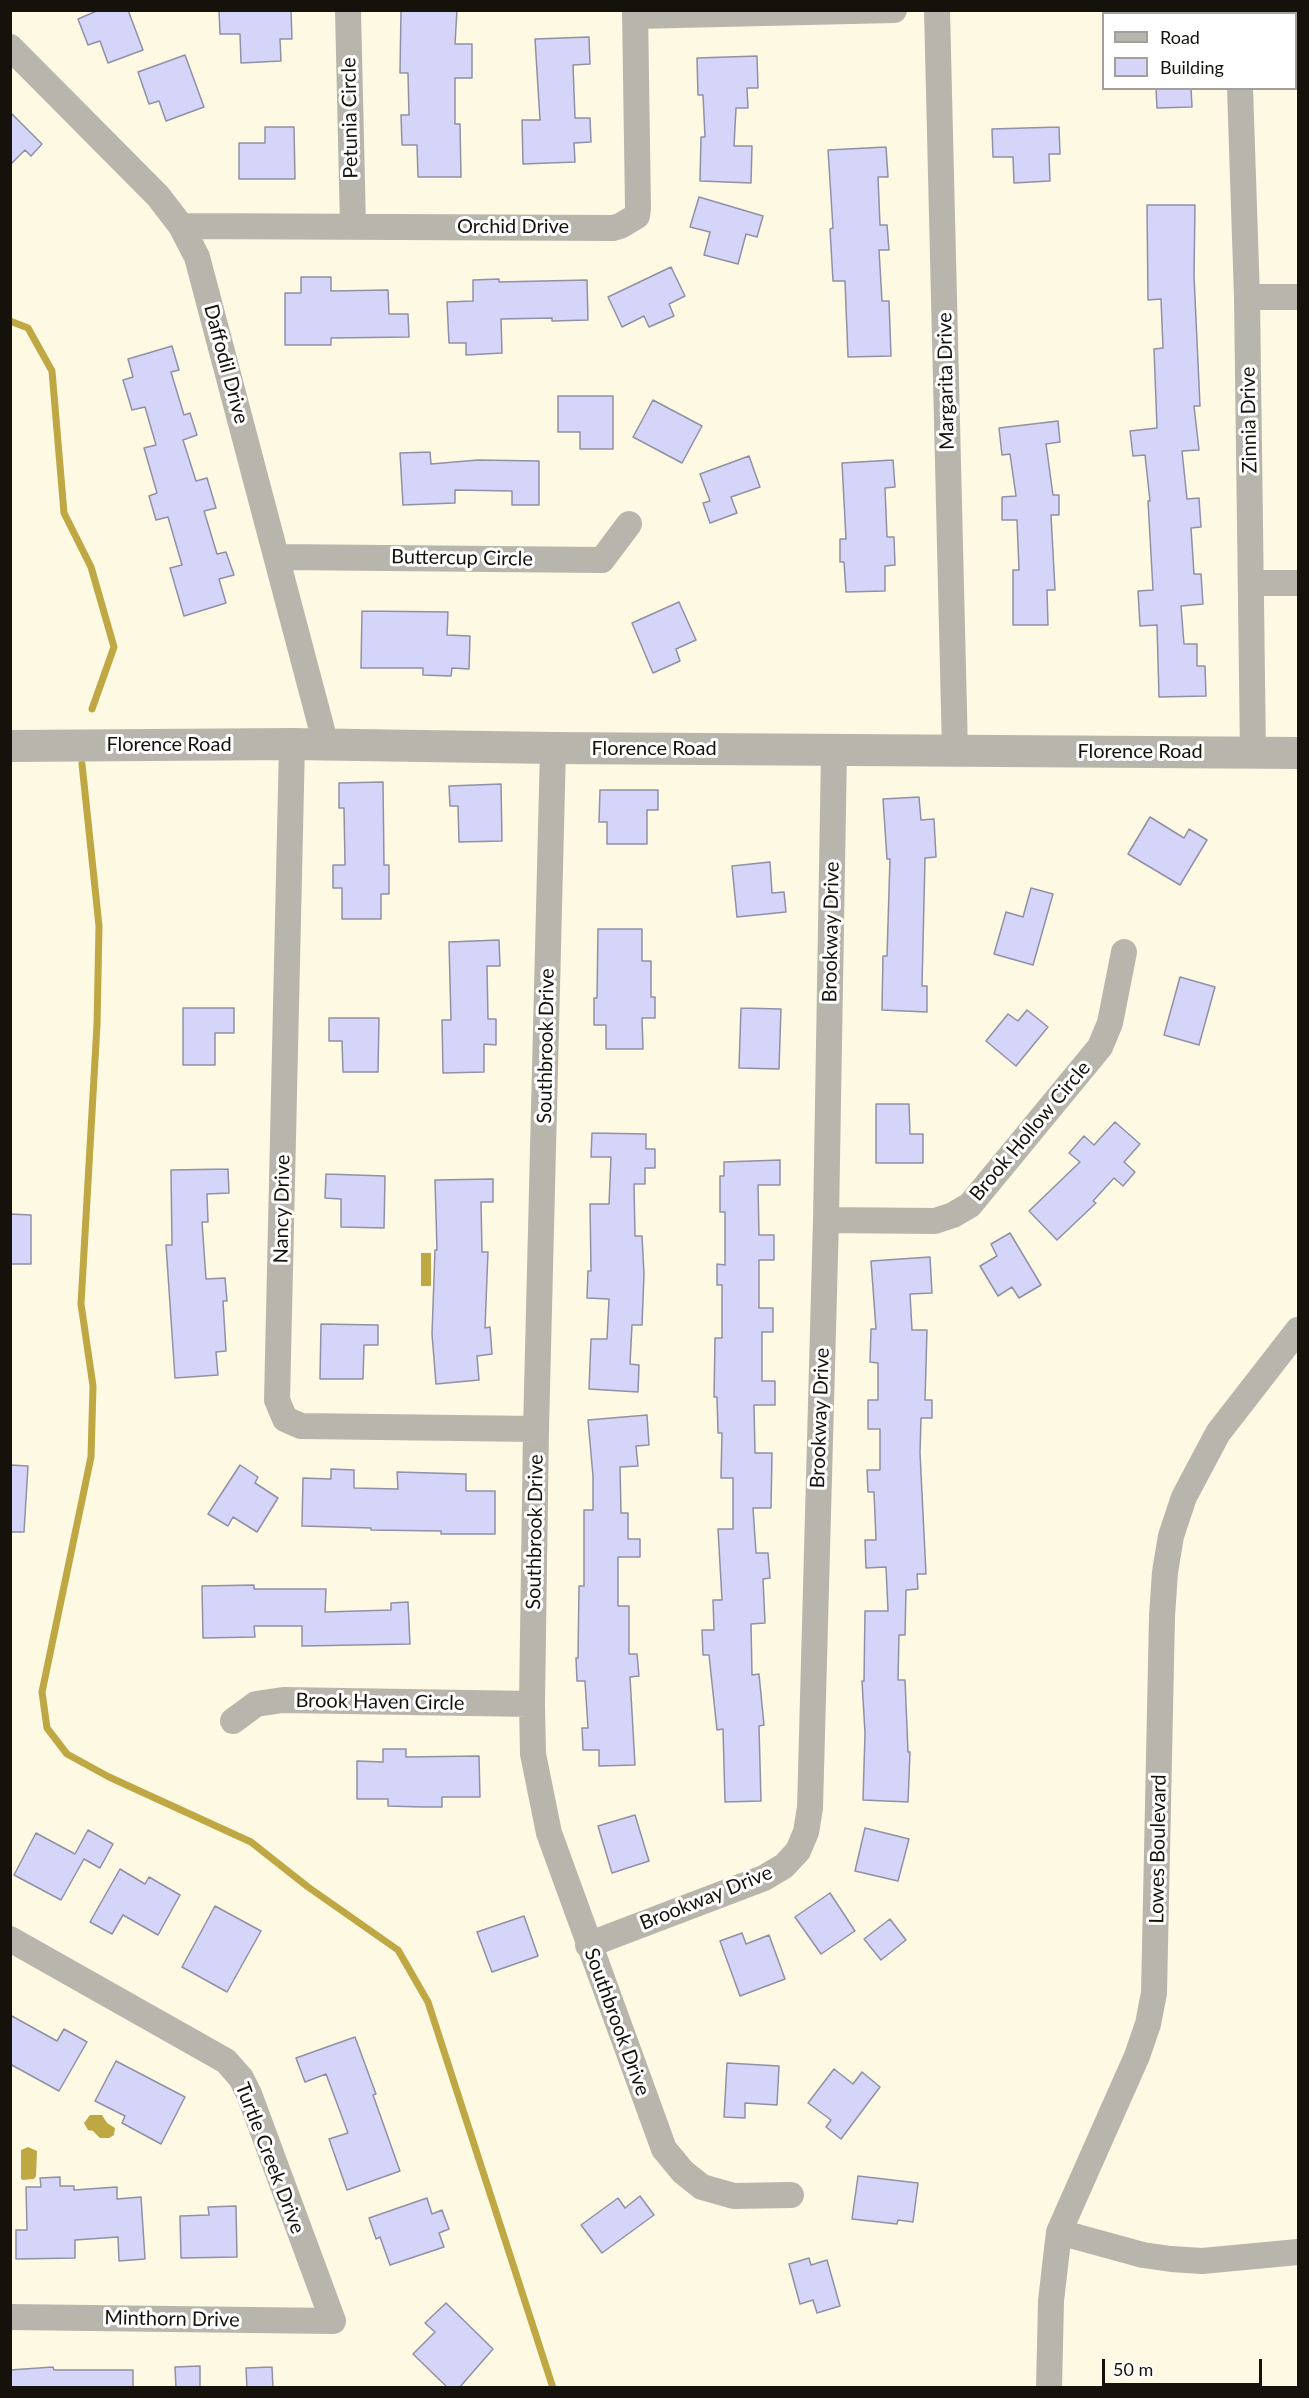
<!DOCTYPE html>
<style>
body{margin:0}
#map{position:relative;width:1309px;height:2398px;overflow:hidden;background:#fef9e3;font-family:Lato,sans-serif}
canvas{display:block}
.frame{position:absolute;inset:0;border:12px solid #14120b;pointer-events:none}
.legend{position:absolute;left:1102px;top:12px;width:195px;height:78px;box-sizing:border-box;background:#fff;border:2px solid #a1a09d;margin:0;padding:8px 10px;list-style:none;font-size:18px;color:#14120b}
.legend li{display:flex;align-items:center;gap:12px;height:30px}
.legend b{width:30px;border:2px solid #a1a09d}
.scale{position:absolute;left:1102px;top:2359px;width:160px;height:27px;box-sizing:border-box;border:3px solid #14120b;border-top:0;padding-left:8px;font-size:18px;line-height:21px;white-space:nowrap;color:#14120b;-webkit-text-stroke:4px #fff;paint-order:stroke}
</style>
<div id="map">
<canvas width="1309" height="2398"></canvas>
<div class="frame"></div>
<ul class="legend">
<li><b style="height:8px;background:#b8b6ac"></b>Road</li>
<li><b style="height:16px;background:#d4d5f9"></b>Building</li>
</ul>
<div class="scale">50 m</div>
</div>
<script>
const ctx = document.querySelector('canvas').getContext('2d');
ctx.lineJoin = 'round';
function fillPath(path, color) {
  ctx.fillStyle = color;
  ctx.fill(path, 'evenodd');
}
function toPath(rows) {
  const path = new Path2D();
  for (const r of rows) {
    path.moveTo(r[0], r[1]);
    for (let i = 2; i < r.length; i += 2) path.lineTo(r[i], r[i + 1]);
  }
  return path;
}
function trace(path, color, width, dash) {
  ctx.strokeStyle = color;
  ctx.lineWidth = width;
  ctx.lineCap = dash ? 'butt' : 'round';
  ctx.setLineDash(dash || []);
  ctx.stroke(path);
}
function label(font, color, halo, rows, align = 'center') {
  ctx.font = font + ' Lato,sans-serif';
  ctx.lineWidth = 6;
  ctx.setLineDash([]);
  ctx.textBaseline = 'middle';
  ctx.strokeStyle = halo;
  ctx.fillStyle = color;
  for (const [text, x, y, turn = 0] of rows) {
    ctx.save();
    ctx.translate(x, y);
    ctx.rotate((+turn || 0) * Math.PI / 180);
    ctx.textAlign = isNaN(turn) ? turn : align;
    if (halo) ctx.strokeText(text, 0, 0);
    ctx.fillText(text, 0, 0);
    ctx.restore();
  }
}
fillPath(toPath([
 [421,1253,431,1253,431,1286,421,1286],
 [90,2115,102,2115,107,2123,115,2128,114,2135,109,2138,100,2138,93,2131,88,2130,84,2123],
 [28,2147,37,2151,36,2176,34,2179,22,2180,21,2178,21,2150]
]), '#bfa843');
trace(toPath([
 [10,321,28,328,52,371,64,513,91,567,114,647,92,709],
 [82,764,99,926,97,1025,81,1304,93,1386,91,1457,42,1692,47,1728,67,1754,109,1777,251,1842,308,1887,398,1950,428,2002,553,2388]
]), '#bfa843', 7);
const building = toPath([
 [99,10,128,10,143,50,108,63,100,41,88,45,78,19,99,10],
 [237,10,291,10,292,39,280,39,281,61,241,63,240,34,220,34,219,11,237,10],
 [401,10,457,10,455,44,472,44,472,78,455,78,455,124,460,124,461,177,418,177,417,145,402,145,401,115,409,115,408,73,400,73,401,10],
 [589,37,590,64,573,65,575,118,590,118,591,142,574,143,575,162,523,164,522,120,540,120,535,39,589,37],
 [185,55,204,107,166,121,159,101,149,104,138,72,185,55],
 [757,56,758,88,747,88,748,108,736,108,734,146,752,146,751,183,700,181,701,137,705,137,703,95,698,95,697,58,757,56],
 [1156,88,1191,88,1192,107,1157,108,1156,88],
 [10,112,42,144,31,156,25,150,10,165,10,112],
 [265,127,294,127,295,179,239,179,239,143,265,143,265,127],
 [1059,127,1060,154,1049,154,1050,181,1014,183,1013,157,993,157,992,129,1059,127],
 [886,147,888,177,878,177,880,225,887,225,889,250,879,250,882,301,889,301,891,356,848,357,845,281,833,281,830,229,833,228,828,150,886,147],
 [699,197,763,216,757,237,746,234,738,264,704,255,710,232,690,227,699,197],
 [1147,205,1195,205,1194,276,1200,406,1194,406,1199,450,1182,451,1187,499,1199,498,1201,527,1191,528,1194,574,1201,574,1203,604,1181,606,1184,644,1197,644,1197,666,1205,666,1206,696,1159,697,1157,625,1140,626,1138,591,1153,590,1148,501,1150,501,1145,455,1133,456,1130,431,1157,428,1154,349,1163,348,1161,299,1148,300,1147,205],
 [671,267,685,296,669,304,674,316,649,327,644,316,622,327,608,297,671,267],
 [301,277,331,277,331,291,388,290,389,314,408,314,409,337,331,338,331,345,285,345,285,293,301,293,301,277],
 [499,279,499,282,587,280,588,320,552,321,552,318,501,319,502,353,466,355,466,343,449,343,447,302,473,301,473,280,499,279],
 [172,346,179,370,171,372,184,415,190,413,197,435,183,440,196,481,207,478,216,508,204,511,217,554,226,552,234,575,219,579,226,603,184,616,170,568,182,565,168,517,156,520,149,496,157,493,144,448,156,445,145,407,132,410,123,380,133,377,128,359,172,346],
 [558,396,613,396,613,449,580,449,580,432,558,432,558,396],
 [653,400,702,426,682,463,633,437,653,400],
 [1058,421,1060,442,1046,444,1053,495,1059,495,1059,515,1051,515,1055,590,1047,590,1048,625,1013,625,1013,570,1019,570,1017,520,1002,520,1002,497,1016,496,1010,454,1002,455,999,428,1058,421],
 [430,452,431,464,478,460,539,461,539,505,512,505,512,491,455,490,455,503,403,505,400,453,430,452],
 [749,456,760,487,731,497,737,513,710,523,703,503,710,501,700,474,749,456],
 [893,460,895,487,885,488,887,537,894,537,895,565,885,566,885,591,846,592,844,562,840,562,840,539,846,539,842,463,893,460],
 [679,602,696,640,676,649,680,661,653,673,632,623,679,602],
 [362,611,448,612,447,635,470,636,469,669,452,668,451,676,423,675,423,668,361,668,362,611],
 [383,782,384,865,389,865,389,894,381,894,381,919,342,919,342,888,333,888,333,865,345,865,344,808,339,808,339,783,383,782],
 [501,784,502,841,459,842,458,806,450,806,449,786,501,784],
 [600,790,658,790,658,810,647,810,647,844,607,844,607,822,599,822,600,790],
 [919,797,921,820,934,819,936,857,925,858,922,986,927,986,927,1012,882,1010,883,956,887,956,890,859,887,859,883,799,919,797],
 [1150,817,1184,838,1189,829,1207,840,1180,885,1128,854,1150,817],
 [770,862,772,893,784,892,786,912,737,917,732,866,770,862],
 [1031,888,1053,894,1033,965,994,954,1006,912,1023,917,1031,888],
 [598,929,642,929,642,961,651,961,651,997,655,997,655,1018,642,1018,643,1049,606,1049,606,1025,594,1025,594,998,597,998,598,929],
 [499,940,500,966,487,966,488,1019,496,1019,496,1045,484,1044,484,1072,443,1073,442,1020,451,1020,449,942,499,940],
 [1180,977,1215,987,1199,1045,1164,1035,1180,977],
 [183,1008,234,1008,234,1033,215,1033,215,1065,183,1065,183,1008],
 [741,1008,781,1009,779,1069,739,1068,741,1008],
 [1027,1010,1048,1027,1016,1066,986,1041,1008,1014,1018,1021,1027,1010],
 [329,1018,379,1018,378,1072,343,1072,342,1041,329,1041,329,1018],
 [876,1104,909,1104,910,1134,923,1134,923,1163,876,1163,876,1104],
 [1115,1122,1140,1144,1124,1162,1135,1172,1123,1186,1114,1178,1093,1201,1096,1203,1057,1240,1029,1211,1080,1162,1069,1153,1084,1136,1094,1145,1115,1122],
 [592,1133,646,1134,646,1149,655,1149,655,1168,645,1168,645,1184,634,1184,635,1236,642,1236,644,1274,642,1325,632,1325,630,1364,639,1365,638,1392,589,1389,591,1339,607,1339,609,1299,587,1298,588,1271,591,1271,590,1204,609,1204,611,1157,591,1157,592,1133],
 [780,1160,780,1185,758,1185,759,1235,774,1235,774,1260,759,1260,759,1308,773,1308,773,1332,762,1332,762,1381,775,1381,775,1405,754,1405,755,1453,772,1453,771,1508,753,1508,756,1553,768,1553,770,1578,763,1579,765,1623,751,1624,752,1675,759,1674,764,1725,759,1726,761,1801,725,1802,723,1729,717,1730,709,1655,703,1655,702,1630,714,1630,713,1600,722,1600,718,1529,733,1529,733,1478,721,1478,722,1433,718,1433,717,1397,714,1397,715,1338,722,1338,722,1285,717,1285,717,1264,725,1265,725,1212,720,1212,720,1176,724,1176,724,1162,780,1160],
 [228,1169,229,1193,207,1194,208,1222,202,1222,206,1279,225,1278,227,1301,223,1301,226,1351,216,1352,218,1375,175,1378,166,1245,172,1245,171,1170,228,1169],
 [326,1174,385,1176,384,1228,341,1227,341,1199,325,1198,326,1174],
 [493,1179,493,1202,481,1202,482,1252,488,1252,485,1328,490,1327,492,1354,477,1356,479,1380,436,1384,432,1334,435,1250,437,1250,435,1180,493,1179],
 [10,1214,31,1215,31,1264,10,1264,10,1214],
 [1010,1233,1041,1285,1019,1298,1012,1287,998,1296,980,1266,997,1256,991,1244,1010,1233],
 [930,1257,932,1293,910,1294,912,1330,927,1330,925,1400,932,1400,932,1418,921,1418,920,1453,926,1574,917,1574,918,1589,906,1590,905,1635,899,1635,898,1680,905,1680,908,1752,910,1752,908,1802,863,1800,865,1733,862,1681,864,1681,865,1611,888,1611,886,1567,866,1568,865,1540,876,1540,874,1492,868,1492,867,1470,880,1470,880,1429,868,1429,868,1400,878,1400,878,1363,870,1362,871,1329,876,1329,871,1261,930,1257],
 [321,1324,378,1325,378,1345,364,1345,363,1379,320,1379,321,1324],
 [647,1415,649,1445,636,1446,638,1466,620,1467,621,1513,628,1513,628,1539,640,1539,640,1557,618,1557,618,1606,629,1606,629,1654,637,1654,639,1676,630,1677,635,1765,599,1766,599,1750,583,1750,582,1728,588,1728,585,1681,577,1681,576,1658,578,1658,579,1586,584,1586,584,1510,593,1510,593,1476,588,1420,647,1415],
 [10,1465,28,1466,24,1532,10,1532,10,1465],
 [240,1465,258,1477,255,1483,278,1498,257,1532,233,1517,228,1526,208,1514,240,1465],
 [331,1469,354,1470,354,1488,398,1489,397,1472,466,1474,466,1491,495,1491,495,1534,441,1534,441,1531,371,1530,371,1528,302,1526,303,1478,331,1479,331,1469],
 [254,1585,254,1589,326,1589,325,1612,391,1610,391,1603,408,1602,410,1644,302,1646,302,1626,254,1626,255,1637,203,1638,202,1586,254,1585],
 [383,1749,406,1749,406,1757,479,1756,480,1797,442,1797,442,1807,423,1807,388,1806,388,1799,357,1799,357,1761,383,1762,383,1749],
 [635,1815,649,1861,612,1873,598,1826,635,1815],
 [865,1828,909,1839,898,1881,855,1871,865,1828],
 [88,1830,113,1844,100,1868,84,1859,61,1900,14,1875,36,1833,75,1854,88,1830],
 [120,1869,145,1884,149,1877,180,1895,158,1935,123,1915,112,1934,90,1922,120,1869],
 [830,1893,855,1931,821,1954,795,1917,830,1893],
 [215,1906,261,1931,227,1992,182,1967,215,1906],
 [524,1916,538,1956,492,1972,477,1932,524,1916],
 [890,1919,906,1940,881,1960,864,1939,890,1919],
 [742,1933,746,1944,769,1935,785,1979,740,1996,720,1941,742,1933],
 [10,2015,57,2041,64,2029,87,2042,59,2091,10,2064,10,2015],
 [355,2037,376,2094,373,2095,400,2171,347,2190,329,2139,348,2133,326,2074,305,2082,296,2058,355,2037],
 [116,2061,185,2097,161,2144,122,2123,125,2116,95,2101,116,2061],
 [727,2063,779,2066,777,2105,745,2103,745,2118,724,2117,727,2063],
 [834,2069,853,2084,862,2072,880,2087,841,2139,826,2127,831,2120,808,2103,834,2069],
 [858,2176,918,2183,913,2222,898,2220,897,2224,852,2219,858,2176],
 [60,2177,60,2186,74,2186,74,2190,117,2187,117,2199,141,2197,145,2259,119,2261,118,2237,75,2240,75,2258,16,2259,16,2230,27,2230,26,2187,41,2187,40,2178,60,2177],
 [640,2196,654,2215,602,2253,581,2225,618,2198,625,2208,640,2196],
 [427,2198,432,2214,442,2210,449,2229,439,2233,444,2247,390,2265,380,2237,376,2239,369,2218,427,2198],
 [236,2206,237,2257,181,2258,180,2216,209,2215,208,2207,236,2206],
 [809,2258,811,2265,827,2260,840,2306,817,2313,813,2300,800,2304,789,2264,809,2258],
 [446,2303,493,2349,459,2388,448,2388,413,2354,435,2332,425,2323,446,2303],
 [200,2366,200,2388,176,2388,175,2367,200,2366],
 [53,2367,54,2370,133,2370,133,2388,10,2388,10,2370,53,2367],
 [272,2367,273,2388,247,2388,246,2368,272,2367]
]);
fillPath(building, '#d4d5f9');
trace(building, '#9091a5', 1.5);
trace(toPath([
 [348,10,353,226],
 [937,10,955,751],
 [1237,10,1237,14],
 [635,16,894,10],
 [10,47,158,196,181,226,197,257,326,745],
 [1240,88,1247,297,1253,753],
 [181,226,613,228,620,226,637,216,638,208,635,10],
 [1247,297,1298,297],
 [278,557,602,560,629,524],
 [1251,583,1298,583],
 [292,744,277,1400,285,1419,301,1426,536,1429],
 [553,748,536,1429,532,1704,533,1754,549,1833,664,2149,683,2172,702,2187,734,2196,791,2195],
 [826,1220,935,1221,953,1215,970,1205,1100,1047,1110,1023,1124,952],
 [233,1721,256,1704,283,1700,532,1704],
 [10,1939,226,2061,241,2078,249,2094,333,2321,10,2317],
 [588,1945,764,1878,784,1866,798,1851,806,1832,810,1808,826,1220,834,751],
 [1059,2232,1143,2255,1171,2259,1202,2261,1298,2252],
 [1049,2388,1051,2301,1059,2232,1137,2056,1148,2024,1154,1993,1162,1616,1165,1572,1171,1536,1184,1497,1218,1433,1298,1330]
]), '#b8b6ac', 26);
trace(toPath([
 [10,746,292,744,553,748,1298,753]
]), '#b8b6ac', 32);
label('20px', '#14120b', '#fff', [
 ["Petunia Circle",350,118,-91],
 ["Orchid Drive",513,227],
 ["Daffodil Drive",226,364,75],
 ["Margarita Drive",946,381,-91],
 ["Zinnia Drive",1249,420,-91],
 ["Buttercup Circle",462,558,1],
 ["Florence Road",169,745],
 ["Florence Road",654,749],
 ["Florence Road",1140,752],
 ["Brookway Drive",831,932,-89],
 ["Southbrook Drive",546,1046,-89],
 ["Brook Hollow Circle",1030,1131,-50],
 ["Nancy Drive",282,1209,-89],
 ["Brookway Drive",820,1418,-88],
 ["Southbrook Drive",535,1532,-89],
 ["Brook Haven Circle",380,1702,1],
 ["Lowes Boulevard",1158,1849,-89],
 ["Brookway Drive",706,1898,-22],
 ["Southbrook Drive",617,2022,70],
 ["Turtle Creek Drive",270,2158,69],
 ["Minthorn Drive",172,2319,1]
]);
</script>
